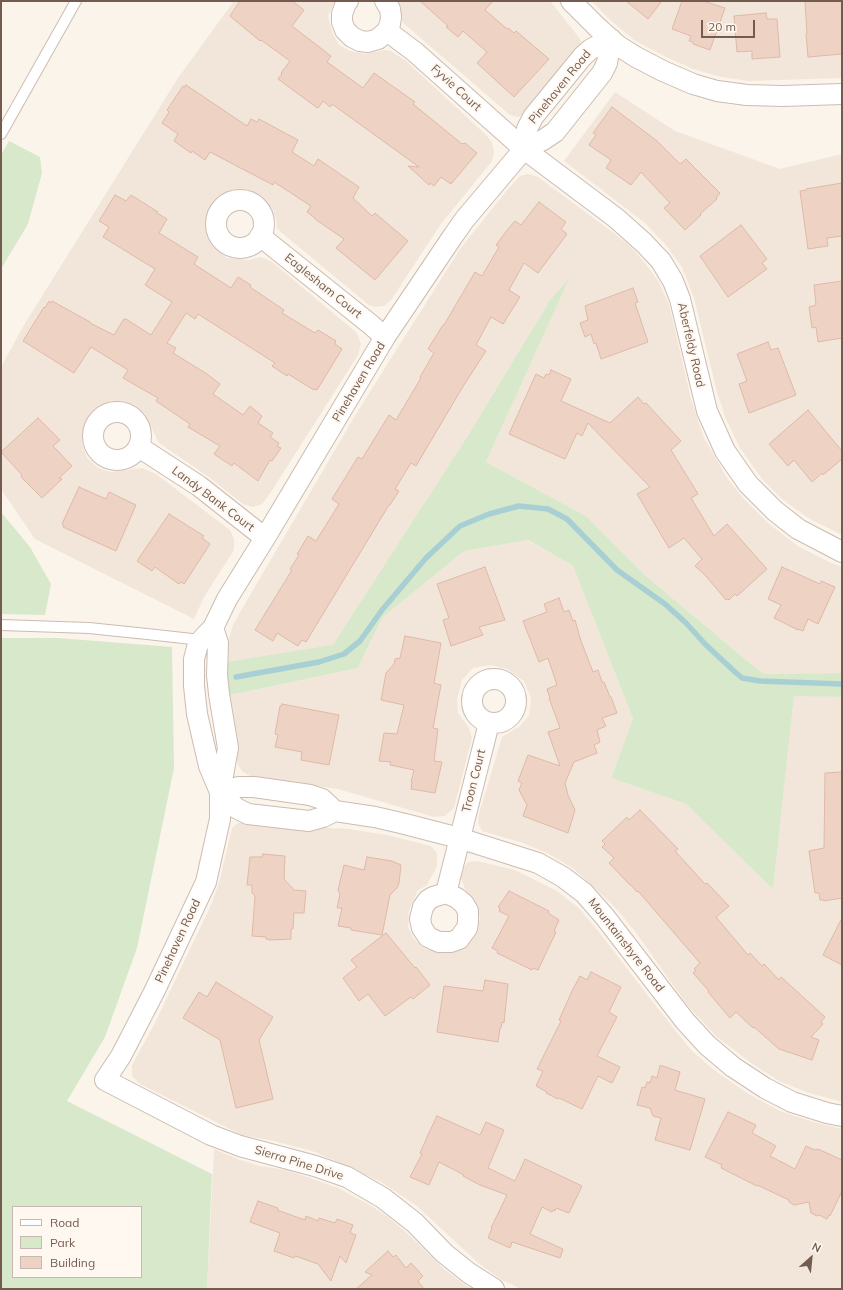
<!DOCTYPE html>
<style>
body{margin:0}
#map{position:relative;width:843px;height:1290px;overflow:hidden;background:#fbf4eb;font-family:Mulish,sans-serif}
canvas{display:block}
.frame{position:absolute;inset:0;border:2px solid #745b50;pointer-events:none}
.legend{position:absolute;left:12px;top:1206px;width:130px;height:72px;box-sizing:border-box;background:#fef8f1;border:1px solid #c7b9b1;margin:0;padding:5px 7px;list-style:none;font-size:12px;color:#745b50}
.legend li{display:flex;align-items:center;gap:8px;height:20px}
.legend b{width:20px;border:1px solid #c7b9b1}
.north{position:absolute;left:791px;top:1238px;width:40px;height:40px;-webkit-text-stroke:3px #fef8f1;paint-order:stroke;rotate:27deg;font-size:11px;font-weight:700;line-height:16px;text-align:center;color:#745b50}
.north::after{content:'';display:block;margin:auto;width:14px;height:18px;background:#745b50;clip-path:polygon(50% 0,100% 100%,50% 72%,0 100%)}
.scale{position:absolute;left:701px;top:20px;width:54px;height:18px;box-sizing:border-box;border:2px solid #745b50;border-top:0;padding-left:5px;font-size:12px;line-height:14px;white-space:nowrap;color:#745b50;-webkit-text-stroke:3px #fef8f1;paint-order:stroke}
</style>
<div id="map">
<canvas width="843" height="1290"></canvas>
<div class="frame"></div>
<ul class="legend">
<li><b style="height:5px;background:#fff"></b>Road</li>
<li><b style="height:11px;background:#d8e8ca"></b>Park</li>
<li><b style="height:11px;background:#eed3c5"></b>Building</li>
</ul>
<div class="north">N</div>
<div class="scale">20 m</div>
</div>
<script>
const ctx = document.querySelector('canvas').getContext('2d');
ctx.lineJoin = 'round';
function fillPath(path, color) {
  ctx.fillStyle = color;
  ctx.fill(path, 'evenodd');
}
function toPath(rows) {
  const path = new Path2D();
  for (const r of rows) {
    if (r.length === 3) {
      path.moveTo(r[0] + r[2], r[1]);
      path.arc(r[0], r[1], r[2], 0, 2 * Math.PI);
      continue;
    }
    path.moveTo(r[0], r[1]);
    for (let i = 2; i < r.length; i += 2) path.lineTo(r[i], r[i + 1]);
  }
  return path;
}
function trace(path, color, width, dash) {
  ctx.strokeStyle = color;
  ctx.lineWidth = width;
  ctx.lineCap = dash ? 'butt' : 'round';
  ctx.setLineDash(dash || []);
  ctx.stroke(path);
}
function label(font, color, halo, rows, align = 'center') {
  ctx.font = font + ' Mulish,sans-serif';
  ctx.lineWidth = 4;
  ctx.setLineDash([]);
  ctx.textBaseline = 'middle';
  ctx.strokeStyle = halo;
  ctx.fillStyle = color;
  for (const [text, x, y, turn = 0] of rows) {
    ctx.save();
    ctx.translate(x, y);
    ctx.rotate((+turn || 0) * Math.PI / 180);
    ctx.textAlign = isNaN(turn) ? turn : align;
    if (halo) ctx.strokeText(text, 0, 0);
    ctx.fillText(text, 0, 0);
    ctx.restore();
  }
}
fillPath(toPath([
 [234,1,335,1,328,16,332,32,339,45,350,51,365,54,386,50,391,51,406,61,485,134,492,142,494,152,492,161,441,224,391,300,384,306,375,307,369,305,282,233,277,228,276,219,272,208,259,197,242,190,226,193,214,203,209,215,206,225,208,238,218,251,227,258,249,260,261,257,271,261,357,333,361,344,358,355,271,492,262,504,253,507,243,504,209,477,159,443,145,414,133,404,120,402,104,405,90,414,84,430,82,444,87,458,98,468,110,472,142,468,156,474,230,530,234,539,234,550,204,597,194,619,35,539,1,489,1,367,24,325,178,78],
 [398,1,550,1,577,35,581,41,580,46,526,113,518,117,510,115,402,22],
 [592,1,842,1,842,78,749,81,721,77,693,69,662,55,634,40,609,19],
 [615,92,675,131,780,169,842,154,842,535,810,519,782,499,762,479,740,448,726,419,717,392,694,298,682,267,665,244,645,223,564,161],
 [528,174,538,177,615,234,631,247,645,263,658,281,669,304,691,399,704,438,727,478,744,499,769,524,798,546,829,562,842,567,842,673,763,674,647,577,586,516,486,462,568,281,550,300,467,437,333,646,226,662,227,646,233,625,242,609,356,414,460,249,508,189,520,176],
 [527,540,573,566,633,719,611,778,686,804,773,888,794,695,842,697,842,1102,809,1093,779,1081,751,1063,717,1037,688,1006,634,930,612,904,574,869,549,854,523,843,482,831,478,823,479,814,502,737,520,726,529,715,531,698,524,681,507,669,491,665,473,668,462,680,457,699,458,713,469,728,472,738,454,808,445,816,434,817,338,789,252,777,243,772,238,765,227,696,358,668,382,618,464,551],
 [256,822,311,827,349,829,387,835,431,846,437,853,437,866,427,885,418,890,409,910,408,927,413,938,425,949,442,952,457,950,468,944,477,931,480,917,475,902,466,891,461,878,463,869,468,862,477,861,515,870,557,891,579,908,599,932,652,1001,691,1050,714,1070,747,1093,780,1111,814,1122,842,1129,842,1289,521,1289,500,1279,477,1262,417,1206,381,1182,343,1164,312,1151,274,1141,242,1135,140,1084,132,1076,132,1065,154,1025,212,903,220,879,232,828,238,823],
 [214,1149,240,1160,260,1166,286,1170,310,1178,338,1188,368,1204,387,1216,408,1234,444,1269,471,1289,207,1289]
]), '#f2e6da');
fillPath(toPath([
 [9,141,40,157,42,173,28,224,1,269,1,155],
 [569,279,486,462,586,516,647,577,763,674,842,673,842,697,794,696,773,889,686,804,611,778,633,719,573,566,528,540,464,551,382,618,358,668,226,696,226,662,333,645,467,437,550,300],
 [1,512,30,547,51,584,45,615,1,614],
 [1,638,58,638,172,647,174,768,137,948,105,1037,67,1101,212,1174,207,1289,1,1289],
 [13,1207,141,1207,141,1277,13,1277]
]), '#d8e8ca');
trace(toPath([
 [236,677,319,662,344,654,360,641,382,610,426,558,460,526,489,514,519,506,548,509,567,519,617,570,665,604,686,623,706,645,734,671,742,678,760,681,842,684]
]), '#a8d0d4', 5.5);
const building = toPath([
 [240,1,292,1,304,10,292,26,331,56,327,62,363,88,374,73,415,102,413,104,462,144,465,143,477,153,451,184,441,177,434,186,430,183,429,185,408,166,419,167,332,104,330,107,323,101,318,108,316,107,278,79,282,74,281,73,290,61,261,40,260,41,230,16,240,1],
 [420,1,493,1,485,10,507,29,508,28,514,33,516,31,549,59,514,97,477,63,487,52,463,31,458,37,446,27,448,26,420,1],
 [626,1,662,1,648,19,626,1],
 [682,1,703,1,725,8,710,50,693,44,693,42,689,41,691,36,672,29,682,1],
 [805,1,842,1,842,54,808,57,806,34,807,34,805,1],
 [766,13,767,19,777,19,780,57,752,59,752,51,737,52,734,16,766,13],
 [186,85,247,126,251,119,257,122,259,119,298,140,292,152,314,166,318,159,359,187,353,198,372,216,375,213,408,241,375,280,336,248,344,239,315,219,315,218,307,212,311,206,274,182,273,185,210,152,205,160,192,151,191,153,174,141,178,134,162,123,169,112,167,110,183,86,185,87,186,85],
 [612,107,657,141,680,164,686,159,720,193,716,198,717,199,700,214,701,215,685,230,664,208,670,203,641,172,631,185,606,168,611,160,589,145,596,135,593,133,612,107],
 [842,183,842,236,827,238,828,246,808,249,800,191,807,190,806,189,842,183],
 [115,195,126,201,131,195,158,212,157,213,167,219,159,233,198,257,194,264,231,288,238,277,251,285,250,287,284,310,282,313,315,333,318,330,336,341,335,344,342,349,317,390,315,389,314,390,288,374,287,376,272,366,275,363,198,314,195,319,186,313,167,343,176,348,173,353,207,374,220,384,213,394,243,415,250,406,262,416,258,423,273,433,270,437,279,443,277,446,281,448,272,461,270,460,258,481,234,463,232,466,214,454,220,446,188,427,190,424,156,401,158,398,123,378,128,370,91,347,74,373,23,341,44,307,45,308,49,301,51,303,52,301,90,322,90,323,114,335,124,319,126,319,151,335,172,302,145,285,155,269,103,237,109,227,99,221,115,195],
 [539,202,566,222,561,229,567,234,538,273,524,263,509,290,520,297,503,324,491,317,476,345,486,351,462,388,416,466,411,463,395,489,399,491,390,505,389,505,306,642,302,640,298,646,277,633,273,641,255,630,292,570,290,569,299,555,297,554,308,536,316,541,339,504,332,499,358,457,362,459,389,415,396,420,421,378,420,377,434,353,428,349,443,325,444,325,475,272,482,276,499,247,496,245,508,229,515,221,521,225,539,202],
 [741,225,767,259,762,263,767,269,728,297,700,256,741,225],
 [842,281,842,338,818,342,816,327,812,328,809,307,816,305,814,285,842,281],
 [633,288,638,302,635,303,648,342,601,359,596,343,594,344,591,334,585,337,580,323,588,320,585,306,633,288],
 [768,342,771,350,778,348,796,395,749,413,739,384,747,381,737,354,768,342],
 [551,370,571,379,561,401,610,423,638,397,644,404,646,403,681,441,671,450,698,494,691,498,714,536,727,524,767,569,737,596,735,594,729,600,728,599,726,600,706,576,695,566,702,559,684,538,669,548,637,494,650,487,588,423,582,436,577,433,565,459,509,434,536,374,544,378,546,374,549,375,551,370],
 [808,410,842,451,842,459,823,475,822,473,812,482,794,460,788,466,769,444,808,410],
 [38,418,60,440,53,446,72,466,59,478,62,479,42,498,21,477,22,475,1,452,38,418],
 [79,487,106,499,109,492,136,505,116,551,63,527,64,525,62,524,79,487],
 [169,514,204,536,202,538,210,544,184,584,181,582,179,584,155,567,152,571,137,561,169,514],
 [485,567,505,620,479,627,483,635,451,646,443,620,449,618,437,584,485,567],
 [782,567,820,584,821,581,835,587,818,624,808,619,803,631,798,629,798,630,774,618,781,605,768,599,782,567],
 [559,598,564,612,569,610,573,621,575,620,581,641,593,672,598,670,602,682,604,682,610,697,611,697,617,713,602,718,606,726,597,730,600,742,594,745,597,753,574,762,565,783,568,795,575,810,568,833,523,816,527,805,519,790,522,783,518,781,528,755,560,766,548,732,560,728,549,698,550,698,547,689,557,685,548,658,539,662,523,621,547,612,544,604,559,598],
 [405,636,441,643,434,683,441,685,433,728,438,729,434,761,442,762,435,793,411,789,412,782,411,782,414,770,390,765,391,762,379,761,384,733,397,734,404,705,381,700,386,673,394,664,395,659,400,658,405,636],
 [282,704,339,715,329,765,301,760,302,752,275,747,278,735,275,734,280,706,282,706,282,704],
 [842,772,842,898,824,901,824,900,820,900,819,893,815,893,809,851,824,848,825,773,842,772],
 [640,810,678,849,675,851,705,884,707,883,729,906,716,917,748,955,750,953,762,966,764,964,779,980,781,977,825,1017,821,1022,823,1024,811,1037,819,1040,812,1060,779,1049,754,1027,753,1028,736,1012,730,1018,708,992,709,991,693,973,696,971,694,969,700,963,638,891,637,892,631,885,630,885,609,863,614,858,602,847,605,844,602,841,627,817,629,820,640,810],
 [263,854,285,856,284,879,294,890,306,891,304,913,294,913,293,929,291,929,291,939,270,940,266,939,266,937,252,936,255,896,252,893,252,885,247,885,250,857,262,857,263,854],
 [367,857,392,861,401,865,399,883,397,888,390,895,382,935,351,930,351,928,338,926,342,908,337,908,340,894,338,890,344,865,364,870,367,857],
 [509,891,549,911,548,913,559,920,554,931,556,932,538,970,533,968,532,970,497,953,498,951,492,948,509,916,499,911,500,908,498,907,509,891],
 [842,918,842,965,823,955,842,918],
 [386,933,415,968,416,967,430,985,413,999,411,997,385,1016,368,994,359,1001,343,978,357,967,351,960,386,933],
 [591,972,621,987,609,1012,617,1017,597,1056,620,1067,612,1083,598,1076,582,1109,559,1098,558,1099,546,1093,547,1092,536,1086,543,1071,537,1069,561,1021,559,1020,572,991,579,978,580,976,587,980,591,972],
 [485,980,508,984,504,1023,502,1022,501,1028,500,1028,498,1042,437,1032,444,986,483,991,485,980],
 [216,982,273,1017,259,1040,273,1099,236,1108,220,1040,183,1018,199,992,207,997,216,982],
 [660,1066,663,1066,680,1072,675,1090,705,1099,690,1150,655,1140,661,1118,653,1116,650,1108,637,1105,642,1087,645,1088,647,1082,650,1083,652,1076,657,1078,660,1066],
 [728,1112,756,1125,752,1133,776,1146,770,1156,795,1169,806,1146,815,1150,818,1149,842,1160,842,1191,830,1216,829,1215,827,1219,819,1215,817,1216,811,1213,809,1202,794,1205,789,1202,789,1200,757,1185,757,1186,721,1168,722,1165,705,1157,728,1112],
 [437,1116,480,1135,486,1122,504,1130,488,1168,515,1181,525,1159,582,1186,569,1213,556,1208,555,1211,553,1210,552,1212,542,1207,530,1234,563,1249,560,1258,512,1242,510,1248,488,1238,492,1228,491,1228,507,1195,480,1185,463,1176,464,1175,439,1162,429,1185,410,1177,422,1154,420,1153,428,1135,437,1116],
 [258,1201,278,1208,277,1210,305,1220,306,1216,318,1221,319,1218,335,1223,337,1219,353,1225,350,1233,356,1235,346,1263,340,1256,331,1281,318,1264,295,1256,294,1258,274,1251,280,1233,250,1222,258,1201],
 [388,1251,393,1257,396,1255,406,1268,411,1263,423,1276,418,1281,424,1289,356,1289,372,1275,365,1272,388,1251]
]);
fillPath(building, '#eed3c5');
trace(building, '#dfb9a7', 1);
const lane = toPath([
 [1,134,76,1],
 [1,625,89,628,147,634,201,640]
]);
const street = toPath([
 [348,1,346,3,342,14,342,22,345,30,352,37,360,41,368,42,378,39,387,31,390,24,391,17,390,9,385,1],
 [571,1,597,27,617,45,636,57,663,71,693,84,717,91,747,95,783,96,842,94],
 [387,31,415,52,524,149,616,218,644,243,661,261,673,281,680,299,707,411,725,451,748,484,775,511,798,529,842,552],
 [524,149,527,129,533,117,583,56,591,49,611,39],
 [240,224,24],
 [260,236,370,324,385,337],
 [117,436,24],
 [139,447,199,486,265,538],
 [213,628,218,643,217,675,219,694,228,748,220,792,220,819,206,882,154,992,121,1056,105,1080,211,1135,240,1146,315,1166,347,1177,383,1198,415,1223,444,1253,469,1273,494,1289],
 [494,701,22],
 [220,792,239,787,254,787,310,795,322,799,335,811,375,817,405,824,459,838,538,863,563,877,584,893,605,917,685,1021,707,1045,733,1067,765,1088,792,1102,827,1113,842,1116],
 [335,811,323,817,309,821,248,814,236,808,220,792,209,766,197,714,194,686,194,659,198,644,206,635,213,628,227,599,265,538,385,337,453,236,465,219,524,149,543,140,555,132,602,73,607,63,611,39],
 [446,893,489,723],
 [446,893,457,898,464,904,468,911,468,922,467,928,459,939,451,942,439,942,428,937,422,928,420,919,423,907,428,900,433,897,446,893]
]);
trace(lane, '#ccbcb1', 12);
trace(street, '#ccbcb1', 22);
trace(lane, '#fff', 10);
trace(street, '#fff', 20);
label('12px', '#745b50', '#fef8f1', [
 ["Pinehaven Road",560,87,-51],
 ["Fyvie Court",456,88,42],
 ["Eaglesham Court",323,286,39],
 ["Aberfeldy Road",691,345,77],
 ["Pinehaven Road",359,382,-59],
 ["Landy Bank Court",213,499,37],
 ["Troon Court",474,781,-76],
 ["Pinehaven Road",178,941,-65],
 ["Mountainshyre Road",626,945,52],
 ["Sierra Pine Drive",299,1163,17]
]);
</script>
